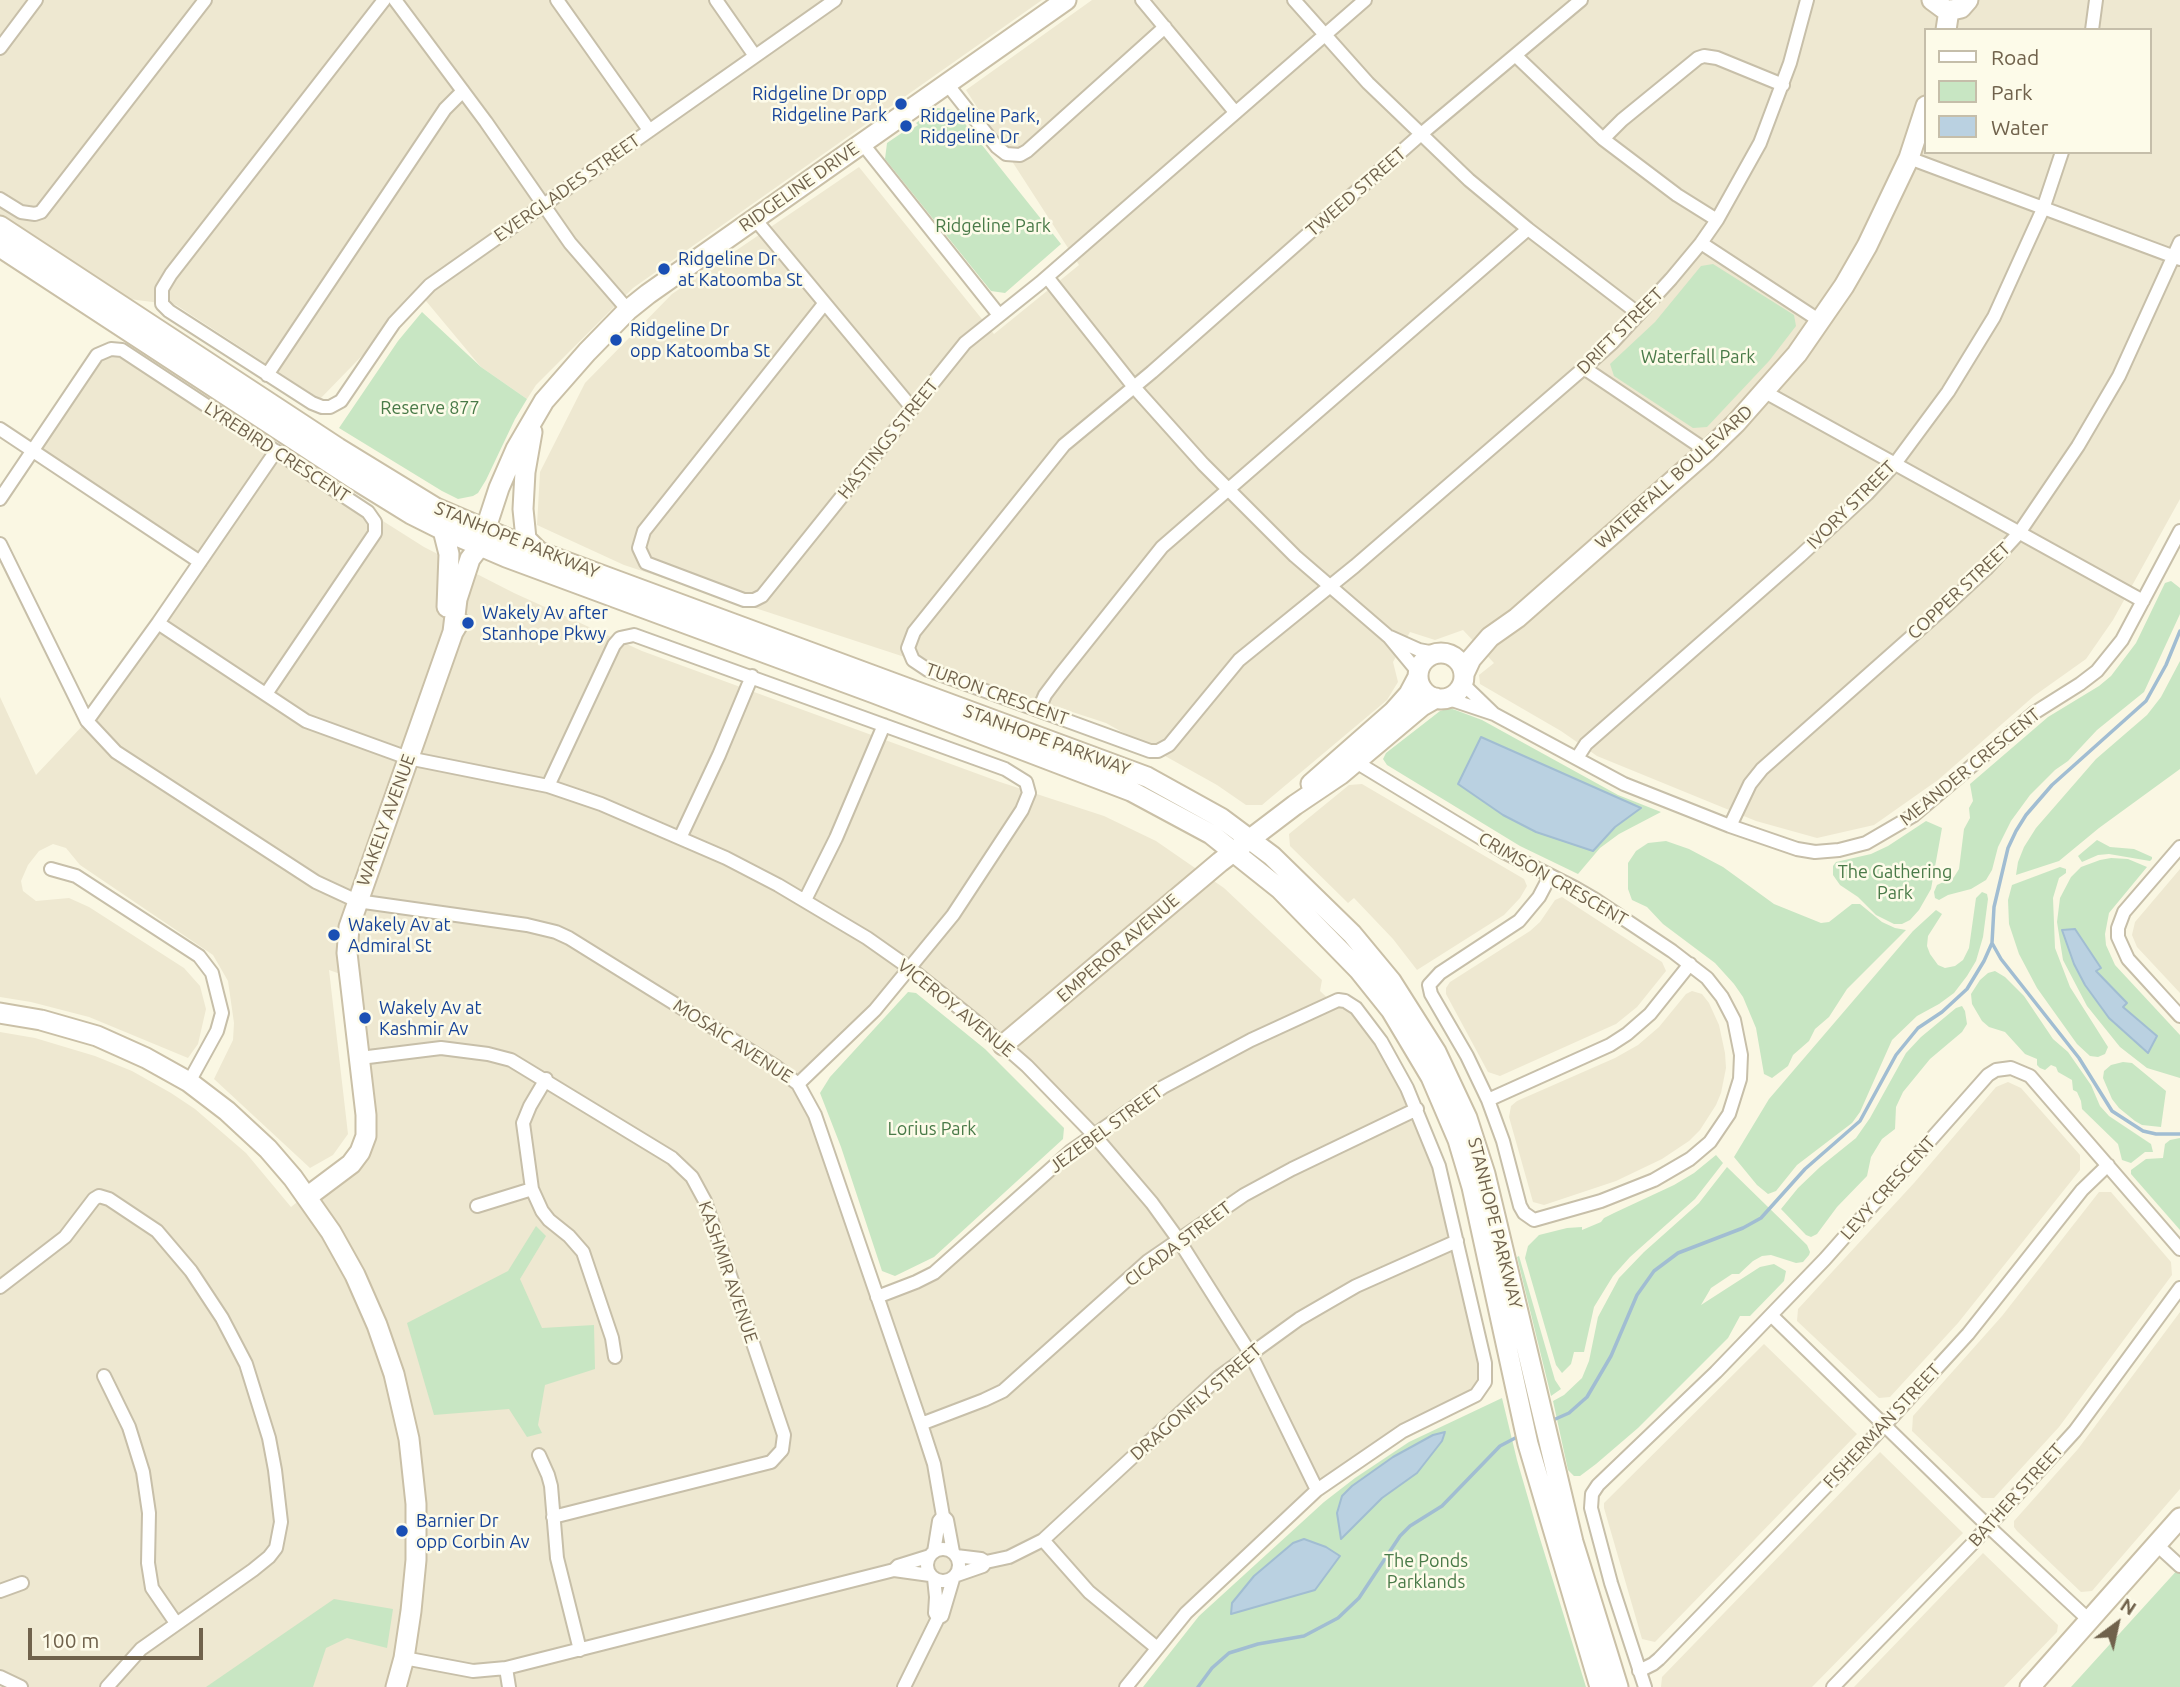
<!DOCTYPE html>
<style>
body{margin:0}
#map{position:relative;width:2180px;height:1687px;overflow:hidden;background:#faf7e3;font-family:Ubuntu,sans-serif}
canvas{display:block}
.legend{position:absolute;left:1924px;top:28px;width:228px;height:126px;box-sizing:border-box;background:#fdfbe9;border:2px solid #c5beaa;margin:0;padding:9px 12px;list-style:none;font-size:21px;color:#70624c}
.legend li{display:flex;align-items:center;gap:14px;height:35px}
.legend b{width:35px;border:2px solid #c5beaa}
.north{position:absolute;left:2082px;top:1589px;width:70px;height:70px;-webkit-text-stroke:5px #fdfbe9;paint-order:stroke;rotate:33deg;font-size:19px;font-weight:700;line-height:28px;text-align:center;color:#70624c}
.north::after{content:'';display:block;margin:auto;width:24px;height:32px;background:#70624c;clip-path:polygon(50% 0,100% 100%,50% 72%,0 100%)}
.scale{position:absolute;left:28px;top:1628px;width:175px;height:32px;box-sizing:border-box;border:4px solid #70624c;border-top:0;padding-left:9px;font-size:21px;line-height:24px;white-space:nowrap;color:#70624c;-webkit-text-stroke:5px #fdfbe9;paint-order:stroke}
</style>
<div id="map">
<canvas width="2180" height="1687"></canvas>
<ul class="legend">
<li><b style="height:9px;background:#fff"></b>Road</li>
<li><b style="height:19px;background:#c8e6c3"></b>Park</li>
<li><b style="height:19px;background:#bad1e1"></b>Water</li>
</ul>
<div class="north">N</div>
<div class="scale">100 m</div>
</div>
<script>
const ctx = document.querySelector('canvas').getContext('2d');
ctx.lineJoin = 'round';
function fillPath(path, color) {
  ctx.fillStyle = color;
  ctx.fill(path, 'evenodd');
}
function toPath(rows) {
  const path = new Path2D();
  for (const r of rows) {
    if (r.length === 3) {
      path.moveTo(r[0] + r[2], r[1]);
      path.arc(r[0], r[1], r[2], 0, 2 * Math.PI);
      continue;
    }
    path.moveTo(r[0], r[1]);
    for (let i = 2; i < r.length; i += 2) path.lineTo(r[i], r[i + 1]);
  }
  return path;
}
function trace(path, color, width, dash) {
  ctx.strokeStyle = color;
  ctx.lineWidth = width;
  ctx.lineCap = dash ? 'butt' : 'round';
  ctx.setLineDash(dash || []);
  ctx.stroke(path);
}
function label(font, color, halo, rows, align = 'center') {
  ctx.font = font + ' Ubuntu,sans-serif';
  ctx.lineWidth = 5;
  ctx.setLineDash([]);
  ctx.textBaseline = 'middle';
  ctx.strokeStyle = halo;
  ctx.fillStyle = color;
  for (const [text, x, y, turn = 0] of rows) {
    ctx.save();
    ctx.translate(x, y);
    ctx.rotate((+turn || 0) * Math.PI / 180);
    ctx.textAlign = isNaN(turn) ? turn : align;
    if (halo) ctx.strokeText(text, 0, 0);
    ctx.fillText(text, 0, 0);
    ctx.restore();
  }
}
fillPath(toPath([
 [0,0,1042,0,633,288,536,385,527,399,481,367,421,295,320,399,176,305,129,299,0,216],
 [1092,0,2180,0,2180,499,2113,620,2086,659,2034,696,1938,780,1874,825,1817,838,1756,821,1597,756,1561,731,1480,684,1479,675,1494,663,1463,630,1435,640,1410,632,1393,662,1398,682,1387,700,1262,805,1246,805,1217,785,1106,723,624,565,537,525,540,472,585,383,672,294,859,167,994,334,1079,265,966,90],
 [1926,30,2150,30,2150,152,1926,152],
 [111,349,424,547,514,593,642,651,1000,782,1104,816,1156,841,1224,888,1322,980,1320,991,1332,1002,1356,1008,1425,1129,1485,1382,1338,1474,1201,1598,1126,1687,0,1687,0,1032,35,1038,95,1056,132,1071,171,1093,195,1109,246,1153,291,1207,360,1152,349,977,329,970,348,1134,333,1155,310,1168,214,1079,233,1040,234,1023,228,981,213,955,80,865,66,848,53,844,39,851,28,865,21,881,23,891,36,901,69,898,89,907,184,968,200,986,206,1009,198,1044,188,1058,89,1017,31,1002,0,997,0,697,36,775,87,721,199,563,32,450,97,355],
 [911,969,1094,1135,916,1282,878,1297,798,1084],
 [1362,784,1524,879,1527,886,1520,898,1504,915,1417,970,1393,939,1354,898,1348,903,1290,846,1289,834,1349,785],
 [2180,869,2180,993,2137,947,2132,935,2135,922],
 [1562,897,1662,962,1666,971,1637,1007,1616,1024,1500,1076,1488,1072,1446,994,1446,988,1450,982,1530,931,1540,922,1555,900],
 [1692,991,1702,994,1709,1003,1719,1025,1725,1053,1726,1068,1721,1093,1716,1105,1700,1130,1689,1141,1662,1159,1616,1181,1544,1205,1533,1202,1509,1117,1511,1106,1517,1101,1615,1058,1638,1045,1659,1027,1686,994],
 [2008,1082,2021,1088,2080,1155,2080,1170,1958,1323,1890,1397,1879,1398,1797,1321,1798,1309,1914,1183,1996,1087],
 [2099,1192,2111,1192,2171,1262,2172,1275,2059,1427,1994,1498,1982,1498,1912,1431,1913,1416,2002,1316],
 [2180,1312,2180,1489,2092,1591,2081,1592,2017,1531,2014,1527,2014,1521,2078,1449],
 [1764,1344,1857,1434,1655,1642,1642,1639,1604,1508,1604,1503],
 [1880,1452,1963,1533,1812,1687,1661,1687,1662,1677],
 [1983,1553,2058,1625,2057,1632,2004,1687,1854,1687]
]), '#eee8d1');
fillPath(toPath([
 [937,108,954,110,1061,244,1005,293,991,291,885,159,887,143,909,128,912,129,918,125,916,123,931,112,932,115],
 [1713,264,1794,315,1796,326,1769,361,1707,427,1693,428,1614,376,1610,364,1655,322,1701,266],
 [422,312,481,367,527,399,515,419,486,480,478,493,473,496,458,499,442,491,339,428,398,341],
 [2171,581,2180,588,2180,614,2144,692,2097,730,2068,761,2055,770,2030,795,2011,821,1998,847,1992,870,1986,880,1971,889,1948,895,1939,900,1935,898,1934,892,1937,885,1954,877,1959,869,1964,829,1970,818,1969,808,1973,801,1970,784,2048,717,2099,686,2111,676,2136,643,2165,583],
 [2180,661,2180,769,2099,828,2059,861,2016,875,2018,862,2024,847,2036,828,2096,759,2147,715,2161,697],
 [1450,708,1482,720,1618,795,1661,812,1619,834,1600,848,1578,874,1520,846,1387,765,1383,759,1386,753,1440,711],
 [1926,821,1942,828,1931,889,1919,910,1910,920,1902,924,1894,924,1876,915,1858,897,1840,885,1833,875,1833,866,1836,862,1871,854,1888,846],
 [2097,840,2110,847,2134,849,2152,857,2152,859,2150,861,2109,854,2098,855,2082,862,2078,856],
 [1666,841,1689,849,1723,867,1774,904,1821,923,1829,922,1852,904,1860,904,1882,922,1895,928,1906,930,1847,989,1829,1017,1815,1029,1809,1041,1793,1055,1788,1066,1772,1078,1764,1074,1756,1028,1743,997,1734,984,1715,963,1663,924,1647,907,1632,900,1628,889,1628,863,1636,851,1648,843],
 [2111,858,2128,859,2147,867,2109,913,2105,934,2106,945,2115,965,2180,1035,2180,1078,2147,1068,2120,1047,2087,1006,2063,960,2057,922,2060,898,2071,877,2081,867,2100,860],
 [2060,867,2066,869,2066,873,2059,878,2053,898,2055,948,2070,987,2108,1047,2105,1054,2098,1057,2090,1056,2077,1044,2037,988,2019,954,2009,924,2008,900,2012,885],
 [1982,892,1987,894,1988,899,1983,937,1976,961,1967,976,1954,993,1939,1004,1917,1016,1892,1040,1860,1112,1852,1123,1797,1165,1776,1191,1768,1194,1757,1185,1734,1157,1769,1099,1913,931,1936,910,1942,914,1928,936,1927,946,1930,954,1938,965,1945,968,1955,966,1963,960,1969,948,1976,898],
 [1995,971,2005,977,2024,996,2053,1039,2068,1052,2091,1085,2100,1106,2109,1116,2151,1144,2153,1152,2145,1152,2131,1163,2122,1160,2118,1144,2082,1109,2081,1101,2077,1092,2073,1090,2072,1080,2058,1072,2056,1067,2051,1065,2045,1070,2040,1068,2037,1065,2037,1059,2025,1054,2005,1032,1989,1027,1982,1021,1972,1004,1971,994,1980,980,1988,973],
 [908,992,916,993,985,1049,1064,1128,1063,1139,934,1257,895,1276,882,1271,841,1147,820,1093,830,1077],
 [1962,1006,1965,1011,1967,1024,1962,1032,1930,1059,1903,1092,1896,1107,1895,1129,1882,1139,1871,1157,1867,1176,1837,1207,1817,1234,1811,1237,1806,1235,1781,1209,1798,1188,1820,1167,1856,1138,1870,1118,1906,1053,1921,1037,1956,1008],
 [2123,1062,2132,1063,2166,1091,2161,1127,2142,1125,2135,1121,2119,1108,2112,1099,2103,1078,2104,1071,2111,1065],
 [2180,1138,2180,1230,2131,1174,2131,1170,2146,1159,2163,1158,2165,1144,2170,1140],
 [1716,1155,1723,1163,1695,1199,1630,1257,1613,1276,1594,1307,1584,1352,1574,1352,1571,1364,1562,1373,1556,1365,1525,1258,1528,1246,1539,1235,1567,1228,1582,1227,1582,1230,1601,1222,1604,1218,1614,1213,1674,1185,1694,1173],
 [1727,1167,1807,1245,1810,1252,1809,1255,1803,1262,1796,1263,1771,1255,1762,1256,1753,1261,1739,1274,1732,1274,1711,1288,1701,1305,1760,1267,1774,1264,1786,1271,1784,1281,1750,1316,1740,1316,1728,1338,1638,1428,1596,1464,1580,1476,1574,1476,1568,1470,1553,1401,1564,1395,1582,1378,1589,1361,1598,1317,1619,1278,1644,1252,1699,1203],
 [536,1226,546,1236,520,1279,542,1328,594,1325,595,1369,545,1385,538,1425,542,1433,527,1437,509,1409,434,1415,407,1323,508,1271],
 [1519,1256,1555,1380,1561,1389,1551,1396,1517,1257],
 [1502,1398,1517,1460,1537,1529,1586,1687,1143,1687,1199,1616,1324,1502,1355,1478,1409,1442],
 [2180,1567,2180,1687,2071,1687],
 [334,1599,393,1609,387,1648,347,1638,326,1648,313,1687,206,1687]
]), '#c8e6c3');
const water = toPath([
 [1481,737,1641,808,1615,827,1593,851,1536,832,1503,815,1458,784,1481,737],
 [2075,929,2101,968,2096,971,2127,1003,2123,1007,2157,1036,2148,1053,2109,1018,2085,985,2074,964,2062,930,2075,929],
 [1445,1432,1442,1441,1417,1473,1382,1498,1341,1539,1337,1513,1342,1496,1352,1486,1393,1457,1433,1435,1445,1432],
 [1304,1539,1326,1547,1340,1556,1315,1590,1231,1614,1232,1603,1254,1576,1293,1543,1304,1539]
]);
fillPath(water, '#bad1e1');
trace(water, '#a1bdd2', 2);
trace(toPath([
 [1992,943,2001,959,2079,1058,2112,1111,2143,1131,2156,1134,2180,1134],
 [1551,1421,1569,1413,1587,1397,1611,1356,1637,1295,1654,1271,1678,1253,1743,1228,1761,1218,1805,1169,1860,1121,1896,1055,1918,1028,1942,1012,1967,989,1984,961,1992,943,1994,907,2008,848,2016,831,2026,815,2052,785,2146,701,2166,665,2180,631],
 [1198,1687,1212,1668,1229,1653,1258,1644,1304,1636,1338,1618,1359,1598,1400,1536,1410,1526,1442,1506,1500,1446,1519,1436]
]), '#a1bdd2', 3.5);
const street = toPath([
 [384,0,171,274,162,289,162,304,169,311,312,403,322,407,330,407,341,401,394,323,430,285,835,0],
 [395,0,486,122,570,243,628,310],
 [557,0,649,130],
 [716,0,755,56],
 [1142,0,1235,112],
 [1294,0,1368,83,1469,180,1528,229,1639,314],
 [1581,0,1420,135,1152,372,1064,445,914,632,908,648,913,660,928,670,1150,751,1158,751,1169,745,1239,660,1355,566,1584,368,1612,343,1671,279,1701,243,1717,220,1760,143,1790,63,1807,0],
 [2092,30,2096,0],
 [0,48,36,0],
 [1516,56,1603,139,1677,195,1717,220],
 [947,84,997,147,1006,154,1020,155,1027,151,1165,27],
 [1603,139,1622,120,1698,58,1704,56,1717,58,1783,85],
 [862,143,999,315],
 [1909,158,2180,259],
 [0,199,21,212,35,214,41,212,205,0],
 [754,218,912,408],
 [1701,243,1820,321],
 [1047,277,1134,387,1203,464,1295,556,1389,637,1418,672],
 [824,304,644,531,639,548,646,563,744,600,754,600,762,596,965,343,1040,283,1365,0],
 [1584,368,1707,451],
 [267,375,445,109,463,91],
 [1765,392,2143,601],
 [0,429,200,562],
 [0,499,97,355,111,349,122,350,368,512,375,522,375,533,266,694],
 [0,544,87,721,116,752,316,882,357,901,527,925,556,932,569,938,775,1066,798,1084,815,1115,921,1424,934,1464,943,1516,947,1520,953,1552],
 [158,623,306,721,408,758,548,786,601,804,726,858,778,885,867,938,911,969,979,1024,1027,1066,1094,1135,1152,1203,1178,1239,1250,1353,1317,1490],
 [1390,637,1419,650,1435,653],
 [1463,684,1494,714],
 [1446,698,1494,714,1624,784,1730,826,1797,849,1815,852,1839,850,1866,843,1914,815,2034,713,2080,684,2097,671,2122,640,2180,531],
 [1039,709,1045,695,1060,675,1162,547,1528,229],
 [87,721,158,623,276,451],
 [1577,758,1586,744,1800,556,1867,494,1894,465,1948,392,1994,317,2043,209,2062,152],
 [1356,762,1504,852,1575,888,1594,899,1672,951,1707,978,1722,997,1734,1020,1741,1055,1740,1079,1729,1114,1710,1142,1690,1159,1654,1180,1601,1201,1534,1220,1524,1213,1520,1206,1503,1141,1488,1100,1467,1056,1431,994,1429,985,1440,973,1519,921,1539,897,1550,876],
 [548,786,614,645,620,638,634,635,1005,769,1026,782,1029,793,1022,810,953,915,875,1010,798,1084],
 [1730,826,1750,784,1762,769,1946,606,1986,569,2019,533,2078,446,2119,376,2180,242],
 [680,838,719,755,752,676],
 [2180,847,2124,912,2118,928,2118,937,2128,959,2180,1016],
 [51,869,76,876,199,956,212,973,222,1013,217,1031,189,1082],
 [805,900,836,838,884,725],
 [360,1058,441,1048,488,1054,511,1060,672,1158,692,1177,705,1201,784,1435,782,1450,771,1462,553,1517],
 [546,1079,530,1106,523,1123,532,1189,542,1211,549,1220,569,1236,583,1252,612,1338,615,1357],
 [1488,1100,1610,1045,1627,1034,1650,1014,1690,964],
 [477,1206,532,1189],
 [0,1287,65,1237,94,1199,99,1196,109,1199,157,1231,191,1271,222,1318,246,1364,269,1438,275,1470,281,1522,276,1548,269,1557,253,1570,141,1649,107,1687],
 [877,1297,916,1282,934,1273,1071,1151,1163,1087,1251,1040,1338,1000,1345,1001,1356,1008,1381,1041,1407,1088,1439,1166,1485,1363,1485,1382,1476,1395,1403,1431,1317,1490,1186,1613,1126,1687],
 [1771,1315,1988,1526,2090,1621],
 [104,1376,129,1427,143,1472,149,1513,148,1563,152,1588,176,1623],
 [921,1424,984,1400,1003,1391,1148,1261,1244,1195,1292,1169,1417,1109],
 [539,1455,548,1475,551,1486,557,1558,580,1650],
 [1043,1540,1089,1592,1157,1648],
 [2157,1545,2180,1566],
 [943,1565,16],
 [934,1552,939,1521,943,1516],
 [956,1556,981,1559,986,1562],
 [894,1570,930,1575],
 [957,1575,983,1566,986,1562,1009,1557,1043,1540,1219,1377,1299,1319,1356,1286,1457,1241],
 [934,1578,936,1597,935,1613,938,1618],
 [0,1591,22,1583],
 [404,1658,473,1671,506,1668,894,1570,898,1566,930,1556],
 [506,1668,509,1687],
 [1639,1671,1653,1664,1659,1659,1870,1441,1968,1334,2082,1190,2108,1165],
 [0,1677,21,1687],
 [904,1687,938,1618,942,1616,953,1579],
 [1645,1687,1611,1583,1591,1508,1592,1494,1598,1485,1716,1372,1825,1259,1988,1075,1996,1070,2011,1068,2030,1076,2180,1249],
 [1833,1687,1972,1544,2075,1431,2180,1288]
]);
const secondary = toPath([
 [1932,0,1947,11,1961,8,1968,0],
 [1946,30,1949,10],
 [0,226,338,448,436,508,539,552,1147,777,1221,818,1272,856,1352,934,1391,981,1436,1052,1467,1118,1485,1174,1573,1542,1618,1687],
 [0,247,356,480,411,514,443,530,506,557,874,693,1131,791,1211,834,1280,889,1359,970,1391,1010,1431,1077,1458,1140,1472,1187,1528,1444,1600,1687],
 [532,432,525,472,523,509,526,539,538,551],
 [443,530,449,554,447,607],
 [453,632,457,599,470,559,480,546,499,488,516,449,544,401,587,352,628,310,648,294,1066,0],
 [1441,676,23],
 [1464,674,1471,659,1490,637,1517,618,1707,451,1736,423,1797,354,1844,286,1867,246,1909,158,1926,106],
 [1311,784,1393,712,1409,694,1418,677],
 [0,1013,41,1020,97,1036,146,1058,189,1082,227,1111,268,1149,293,1178,331,1232,355,1275,377,1325,394,1374,409,1439,416,1504,416,1560,411,1611,404,1658,396,1687],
 [1003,1045,1220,862,1295,805,1341,774,1422,706,1436,698],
 [307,1197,351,1164,360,1152,366,1136,366,1115,347,953,349,927,453,632,459,622],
 [2030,1687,2180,1518]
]);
trace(street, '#c7bfa9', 16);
trace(secondary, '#cac0a7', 23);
trace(street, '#fff', 12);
trace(secondary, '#fff', 19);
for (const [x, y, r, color] of [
 [901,104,7,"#1a4fb4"],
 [906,126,7,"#1a4fb4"],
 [664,269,7,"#1a4fb4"],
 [616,340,7,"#1a4fb4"],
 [468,623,7,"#1a4fb4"],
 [334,935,7,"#1a4fb4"],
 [365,1018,7,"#1a4fb4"],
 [402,1531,7,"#1a4fb4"]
]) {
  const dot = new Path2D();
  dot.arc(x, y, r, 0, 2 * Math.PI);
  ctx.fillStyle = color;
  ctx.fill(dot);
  trace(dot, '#fdfbe9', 2.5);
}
label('18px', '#164399', '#fdfbe9', [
 ["Ridgeline Dr opp",887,94,"right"],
 ["Ridgeline Park",887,115,"right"],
 ["Ridgeline Park,",920,116],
 ["Ridgeline Dr",920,137],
 ["Ridgeline Dr",678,259],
 ["at Katoomba St",678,280],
 ["Ridgeline Dr",630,330],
 ["opp Katoomba St",630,351],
 ["Wakely Av after",482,613],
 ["Stanhope Pkwy",482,634],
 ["Wakely Av at",348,925],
 ["Admiral St",348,946],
 ["Wakely Av at",379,1008],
 ["Kashmir Av",379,1029],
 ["Barnier Dr",416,1521],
 ["opp Corbin Av",416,1542]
], 'left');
label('18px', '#70624c', '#fdfbe9', [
 ["RIDGELINE DRIVE",799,187,-35],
 ["EVERGLADES STREET",567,188,-35],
 ["TWEED STREET",1356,192,-41],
 ["DRIFT STREET",1620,331,-45],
 ["HASTINGS STREET",888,439,-51],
 ["LYREBIRD CRESCENT",277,452,33],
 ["WATERFALL BOULEVARD",1674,477,-42],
 ["IVORY STREET",1851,505,-45],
 ["STANHOPE PARKWAY",517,540,22],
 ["COPPER STREET",1959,591,-43],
 ["TURON CRESCENT",997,694,20],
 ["STANHOPE PARKWAY",1047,740,20],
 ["MEANDER CRESCENT",1970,767,-39],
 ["WAKELY AVENUE",386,820,-70],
 ["CRIMSON CRESCENT",1553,879,30],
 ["EMPEROR AVENUE",1118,948,-41],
 ["VICEROY AVENUE",956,1008,39],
 ["MOSAIC AVENUE",733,1041,33],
 ["JEZEBEL STREET",1106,1129,-36],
 ["LEVY CRESCENT",1888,1188,-48],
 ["STANHOPE PARKWAY",1495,1223,76],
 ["CICADA STREET",1178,1244,-37],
 ["KASHMIR AVENUE",728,1272,71],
 ["DRAGONFLY STREET",1196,1402,-41],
 ["FISHERMAN STREET",1882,1426,-47],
 ["BATHER STREET",2016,1495,-48]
]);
label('18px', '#497a48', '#fdfbe9', [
 ["Ridgeline Park",993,226],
 ["Waterfall Park",1698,357],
 ["Reserve 877",430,408],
 ["The Gathering",1895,872],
 ["Park",1895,893],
 ["Lorius Park",932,1129],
 ["The Ponds",1426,1561],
 ["Parklands",1426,1582]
]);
</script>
